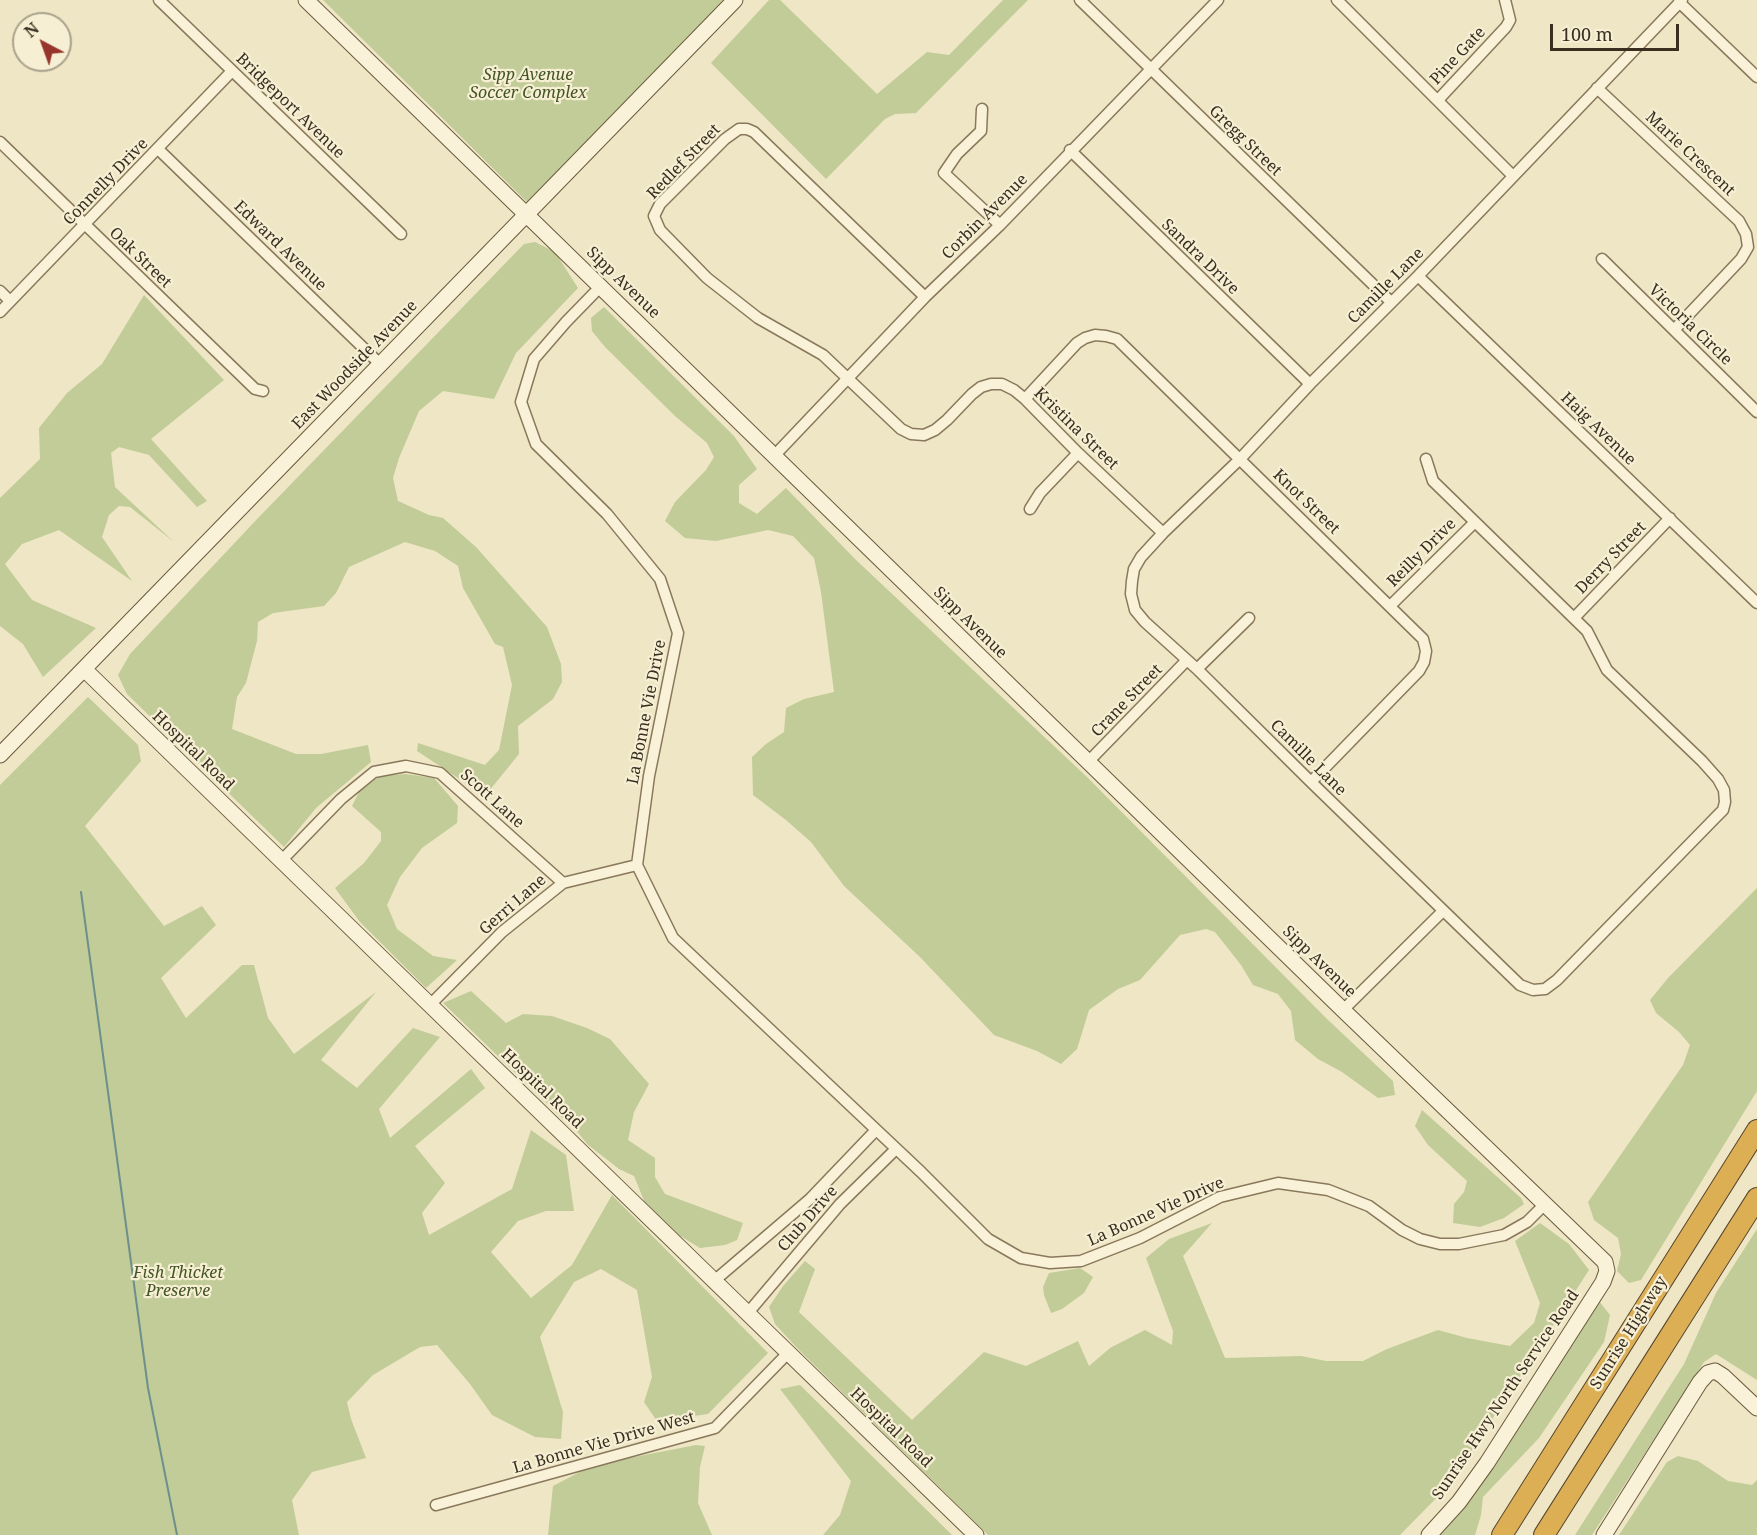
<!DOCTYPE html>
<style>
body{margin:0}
#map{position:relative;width:1757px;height:1535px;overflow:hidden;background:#eee6c4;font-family:"Noto Serif",serif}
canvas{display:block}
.north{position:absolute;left:12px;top:12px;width:60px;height:60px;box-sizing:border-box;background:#f6efd4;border:2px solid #aaa28c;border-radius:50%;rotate:319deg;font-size:16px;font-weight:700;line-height:24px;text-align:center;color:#392e1f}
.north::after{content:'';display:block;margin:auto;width:21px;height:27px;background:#98352b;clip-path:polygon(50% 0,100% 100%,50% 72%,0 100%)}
.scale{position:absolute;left:1550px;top:24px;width:129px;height:27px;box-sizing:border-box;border:3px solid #392e1f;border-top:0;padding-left:8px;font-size:18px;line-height:21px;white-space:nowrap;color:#392e1f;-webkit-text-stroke:4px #f6efd4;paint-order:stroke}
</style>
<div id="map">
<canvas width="1757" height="1535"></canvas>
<div class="north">N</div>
<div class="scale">100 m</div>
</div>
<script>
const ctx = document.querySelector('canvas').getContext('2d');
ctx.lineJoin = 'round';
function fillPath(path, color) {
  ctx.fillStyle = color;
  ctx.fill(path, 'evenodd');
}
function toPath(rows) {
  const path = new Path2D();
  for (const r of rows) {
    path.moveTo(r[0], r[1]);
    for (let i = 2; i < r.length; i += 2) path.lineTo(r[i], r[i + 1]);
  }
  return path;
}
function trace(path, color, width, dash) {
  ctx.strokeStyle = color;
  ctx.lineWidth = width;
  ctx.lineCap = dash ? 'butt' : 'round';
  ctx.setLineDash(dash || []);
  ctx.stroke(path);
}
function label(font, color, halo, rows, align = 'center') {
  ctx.font = font + ' "Noto Serif",serif';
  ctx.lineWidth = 4.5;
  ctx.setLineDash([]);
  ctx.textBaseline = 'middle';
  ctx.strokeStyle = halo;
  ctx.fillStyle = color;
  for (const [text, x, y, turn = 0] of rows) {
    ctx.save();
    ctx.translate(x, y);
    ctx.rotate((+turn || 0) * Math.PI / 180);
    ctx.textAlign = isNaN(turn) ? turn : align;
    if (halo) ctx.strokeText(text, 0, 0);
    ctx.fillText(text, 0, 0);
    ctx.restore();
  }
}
fillPath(toPath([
 [323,0,726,0,529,204],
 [769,0,780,0,877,94,927,52,949,55,1003,0,1028,0,916,113,895,114,885,119,826,179,711,63],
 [535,242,555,252,578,288,516,353,494,399,443,391,419,411,399,458,393,478,398,501,429,515,443,518,476,547,547,627,561,664,562,682,553,699,518,726,519,754,485,796,417,751,418,743,485,765,499,750,512,685,503,647,495,644,463,588,458,566,435,551,405,542,349,567,336,593,324,606,273,613,258,622,257,641,246,683,237,697,232,729,296,754,321,754,368,745,371,762,316,808,284,847,127,694,118,675,130,654,260,516,524,244],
 [144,295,224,380,151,439,207,501,197,507,149,455,119,447,111,453,115,487,174,542,130,507,119,506,109,515,102,537,132,581,59,530,22,544,5,564,32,600,96,628,43,677,23,644,0,626,0,498,40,459,39,428,67,393,102,364],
 [604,307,734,436,757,469,739,485,739,503,757,514,786,488,856,560,1088,778,1327,1019,1393,1081,1395,1095,1378,1098,1342,1072,1318,1059,1295,1040,1291,1011,1278,994,1253,985,1241,965,1215,932,1206,929,1180,935,1140,980,1118,989,1089,1010,1077,1049,1061,1064,1037,1051,994,1035,920,957,844,886,811,842,786,820,753,795,752,757,766,744,784,732,786,708,804,699,834,692,821,592,814,558,793,536,768,530,716,541,685,538,665,521,675,502,706,470,714,457,707,443,675,416,605,347,592,331,591,318],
 [88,697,138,745,141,761,85,826,164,926,202,906,216,925,161,978,186,1018,242,965,254,965,268,1018,294,1054,376,992,321,1060,357,1088,413,1028,440,1037,379,1109,390,1138,471,1069,485,1088,415,1146,445,1183,422,1213,429,1235,512,1189,531,1130,566,1155,574,1211,546,1211,518,1221,491,1252,531,1298,572,1265,612,1195,768,1353,708,1414,657,1421,644,1402,652,1377,637,1290,601,1269,574,1282,540,1337,563,1412,561,1439,535,1437,492,1415,470,1384,437,1345,420,1347,373,1375,347,1402,351,1419,366,1458,312,1472,292,1500,299,1535,0,1535,0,785],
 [406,774,434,778,458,806,457,823,422,848,400,877,387,905,397,929,433,956,457,960,426,988,360,922,335,888,364,863,381,841,381,832,352,806,359,792,380,776],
 [1757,888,1757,1091,1641,1280,1629,1283,1617,1271,1621,1254,1618,1238,1594,1220,1588,1202,1683,1065,1690,1045,1679,1032,1656,1013,1650,1000,1668,978],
 [471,991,506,1023,523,1014,552,1016,587,1028,610,1039,649,1084,634,1112,628,1140,655,1158,655,1177,665,1194,743,1223,737,1240,725,1245,700,1248,656,1221,645,1203,634,1176,619,1169,587,1144,576,1130,560,1116,443,1003],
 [1422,1110,1521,1198,1524,1204,1504,1218,1480,1227,1453,1223,1454,1204,1464,1192,1467,1181,1428,1145,1415,1126],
 [1212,1223,1183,1256,1225,1358,1301,1356,1326,1361,1363,1361,1387,1349,1438,1330,1467,1338,1510,1346,1534,1323,1540,1303,1515,1241,1540,1223,1569,1244,1589,1270,1450,1484,1400,1535,988,1535,798,1349,775,1324,769,1307,783,1286,805,1261,815,1269,799,1312,912,1420,984,1352,1026,1366,1078,1341,1089,1366,1110,1348,1145,1330,1172,1345,1173,1331,1146,1258,1169,1239],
 [1757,1229,1757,1380,1716,1354,1704,1362,1592,1535,1575,1535,1684,1364,1716,1293],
 [1080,1268,1093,1277,1084,1293,1062,1309,1051,1313,1044,1295,1043,1287,1049,1273],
 [1599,1301,1610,1315,1604,1342,1539,1438,1483,1497,1481,1515,1475,1535,1437,1535],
 [800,1385,952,1535,823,1535,840,1515,851,1481,780,1389],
 [696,1445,705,1446,700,1467,698,1503,712,1535,548,1535,553,1486,593,1465],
 [1678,1456,1698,1461,1728,1481,1752,1485,1757,1480,1757,1535,1619,1535,1667,1462]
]), '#c1cc98');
trace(toPath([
 [81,892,148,1388,177,1535]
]), '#6d908b', 2);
const street = toPath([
 [159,0,401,234],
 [1080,0,1391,302],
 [1337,0,1513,176],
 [1679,2,1757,77],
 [1597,88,1739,221,1746,234,1748,247,1741,259,1674,330],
 [1438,100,1506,27,1510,20,1505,0],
 [982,109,981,131,957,154,944,173,1000,225],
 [0,142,255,389,263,391],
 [158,149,380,364],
 [1070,150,1310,384],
 [1602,259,1757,412],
 [1418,276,1757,603],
 [601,286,566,322,534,359,521,402,536,444,607,514,660,579,678,633,649,776,637,865,673,938,921,1172,988,1239,1021,1258,1050,1263,1081,1261,1140,1238,1220,1197,1278,1183,1328,1190,1369,1206,1402,1230,1420,1239,1440,1244,1459,1244,1504,1235,1527,1222,1545,1204],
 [0,291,10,301],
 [925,297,754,132,747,129,739,129,725,139,660,204,654,216,660,230,707,278,758,318,823,355,901,429,911,434,924,435,935,430,947,420,972,394,981,387,991,384,1002,384,1014,390,1025,399,1078,453,1163,533],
 [0,312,232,71],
 [1025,399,1077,343,1085,338,1095,335,1106,336,1117,339,1423,639,1426,651,1424,662,1419,671,1311,782],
 [774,456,925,297,1000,225,1218,0],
 [1426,459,1433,481,1587,631,1607,670,1702,761,1718,779,1724,790,1725,802,1723,810,1717,816,1557,980,1545,989,1533,990,1520,985,1311,782,1197,669,1145,622,1135,610,1131,594,1132,581,1134,569,1141,557,1163,533,1240,459,1310,384,1418,276,1682,0],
 [1030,509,1040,493,1078,453],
 [1390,606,1475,522],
 [1574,618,1670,518],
 [1197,669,1249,618],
 [1088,762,1187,660],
 [281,861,341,799,374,772,406,766,440,773,563,883],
 [430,1005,502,932,563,883,637,865],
 [1343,1010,1443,911],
 [714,1281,810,1199,876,1130],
 [747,1314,840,1204,896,1149],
 [436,1505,715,1428,788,1353]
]);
const secondary = toPath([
 [306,0,1343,1010,1605,1262,1607,1271,1603,1282,1487,1463,1459,1502,1429,1535],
 [84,669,976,1535],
 [0,755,735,0],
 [1604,1535,1700,1382,1708,1373,1715,1371,1723,1376,1757,1408]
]);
const highway = toPath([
 [1502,1535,1757,1130],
 [1544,1535,1757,1198]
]);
trace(street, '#89785b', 13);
trace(secondary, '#6b593e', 17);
trace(highway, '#57452f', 22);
trace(street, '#f9f2d8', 10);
trace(secondary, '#f9f2d8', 15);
trace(highway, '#ddaf55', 20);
label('16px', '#392e1f', '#f6efd4', [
 ["Pine Gate",1458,56,-47],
 ["Bridgeport Avenue",290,106,44],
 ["Gregg Street",1245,141,44],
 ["Marie Crescent",1690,154,43],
 ["Redlef Street",684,162,-46],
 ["Connelly Drive",106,182,-46],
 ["Corbin Avenue",985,217,-45],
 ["Edward Avenue",280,246,44],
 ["Sandra Drive",1200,257,44],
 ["Oak Street",140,258,44],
 ["Sipp Avenue",623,283,44],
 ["Camille Lane",1386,286,-45],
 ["Victoria Circle",1690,325,44],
 ["East Woodside Avenue",355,365,-46],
 ["Kristina Street",1076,429,44],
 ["Haig Avenue",1598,429,44],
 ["Knot Street",1306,502,44],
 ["Reilly Drive",1422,553,-45],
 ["Derry Street",1611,558,-46],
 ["Sipp Avenue",970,623,44],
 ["Crane Street",1127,701,-46],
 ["La Bonne Vie Drive",647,712,-79],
 ["Hospital Road",193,751,44],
 ["Camille Lane",1308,758,45],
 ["Scott Lane",492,799,42],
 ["Gerri Lane",513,905,-41],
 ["Sipp Avenue",1319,962,44],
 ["Hospital Road",542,1089,44],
 ["La Bonne Vie Drive",1156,1212,-24],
 ["Club Drive",808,1219,-49],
 ["Sunrise Highway",1629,1333,-58],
 ["Sunrise Hwy North Service Road",1506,1395,-56],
 ["Hospital Road",891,1428,44],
 ["La Bonne Vie Drive West",604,1443,-16]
]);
label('italic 16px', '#445525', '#f6efd4', [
 ["Sipp Avenue",528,75],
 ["Soccer Complex",528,93],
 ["Fish Thicket",178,1273],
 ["Preserve",178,1291]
]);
</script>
